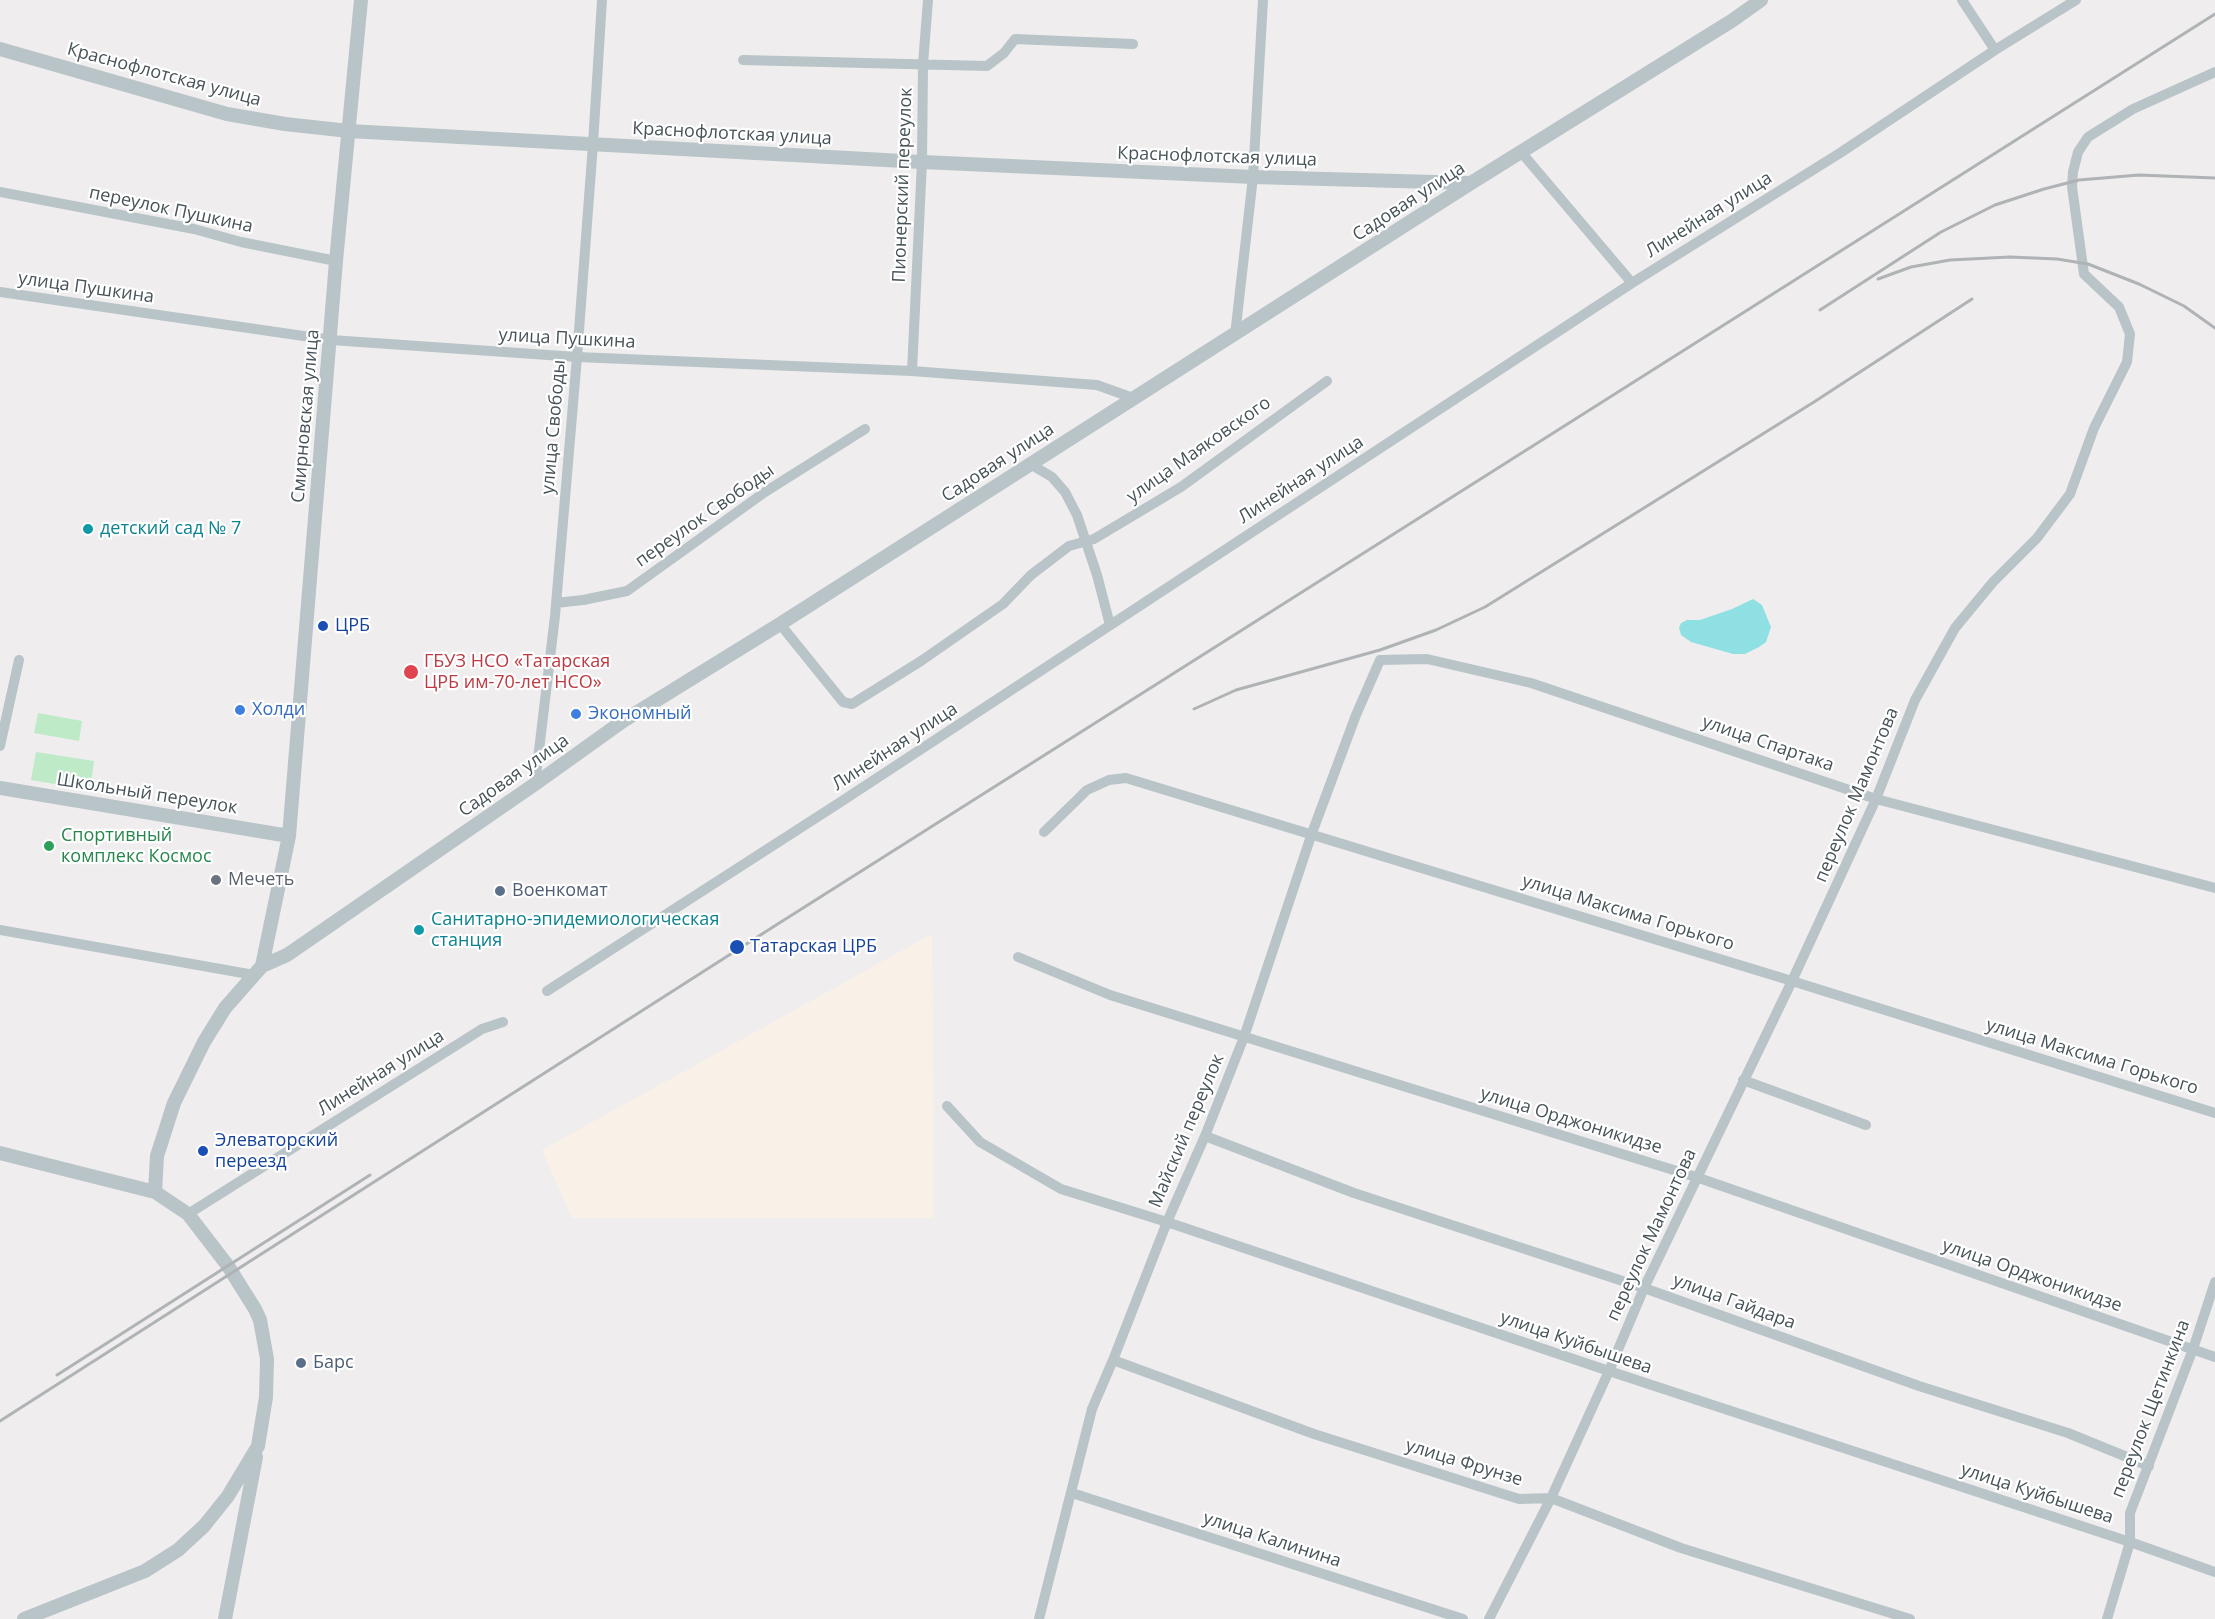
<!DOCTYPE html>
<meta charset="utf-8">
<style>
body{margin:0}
canvas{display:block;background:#efeded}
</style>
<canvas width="2215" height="1619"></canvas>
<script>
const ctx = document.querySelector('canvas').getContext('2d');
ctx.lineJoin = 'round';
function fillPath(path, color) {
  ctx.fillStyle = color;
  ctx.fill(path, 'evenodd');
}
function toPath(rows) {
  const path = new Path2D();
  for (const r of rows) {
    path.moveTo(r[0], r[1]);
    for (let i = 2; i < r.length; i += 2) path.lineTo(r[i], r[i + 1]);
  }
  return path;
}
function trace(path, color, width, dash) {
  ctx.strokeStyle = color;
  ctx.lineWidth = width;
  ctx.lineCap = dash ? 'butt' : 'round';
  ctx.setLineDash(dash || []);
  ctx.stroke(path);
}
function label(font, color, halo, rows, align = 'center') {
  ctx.font = font + ' "Open Sans",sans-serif';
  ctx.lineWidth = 4.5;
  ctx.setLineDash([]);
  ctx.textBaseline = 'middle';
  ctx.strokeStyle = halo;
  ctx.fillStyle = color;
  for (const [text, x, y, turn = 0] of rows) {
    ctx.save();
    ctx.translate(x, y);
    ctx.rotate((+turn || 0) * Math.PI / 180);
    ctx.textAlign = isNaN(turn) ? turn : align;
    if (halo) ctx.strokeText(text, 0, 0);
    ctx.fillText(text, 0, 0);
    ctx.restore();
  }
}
fillPath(toPath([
 [932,934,934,1218,572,1218,542,1150]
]), '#f9f1e7');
fillPath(toPath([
 [38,713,82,721,79,741,34,733],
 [36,752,94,761,90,790,31,780]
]), '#beeac7');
fillPath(toPath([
 [1753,599,1762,605,1771,627,1766,642,1759,647,1745,654,1733,654,1691,642,1681,635,1679,628,1681,623,1687,620,1700,620,1732,609]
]), '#8fe0e3');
trace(toPath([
 [1962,0,1995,50],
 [743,60,987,66,1004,53,1015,39,1133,44],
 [1521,152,1632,283],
 [0,192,194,229,241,242,336,261],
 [0,292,331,340,577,357,912,371,1097,385,1133,398],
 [1235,335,1253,177,1263,0],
 [912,371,922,162,923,64,928,0],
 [1030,464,1052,477,1065,492,1077,515,1097,575,1110,625],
 [556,603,583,600,627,591,765,492,865,429],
 [780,624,843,702,852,704,921,661,1003,604,1031,575,1069,546,1094,539,1181,487,1327,381],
 [0,746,19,660],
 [535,784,555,616,577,357,593,144,602,0],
 [1044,832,1087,790,1109,780,1126,778,1792,981,2215,1113],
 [0,930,254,975],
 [1018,957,1110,995,1696,1177,2215,1357],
 [547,991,839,803,1632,283,1840,153,1995,50,2076,0],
 [1743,1080,1866,1125],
 [947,1106,980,1142,1061,1189,1167,1222,1609,1371,2130,1542,2215,1572],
 [1205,1136,1354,1193,1644,1288,1919,1386,2068,1433,2149,1466],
 [188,1214,482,1029,503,1022],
 [1113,1360,1314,1434,1519,1499,1551,1498,1681,1548,1910,1619],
 [1072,1493,1463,1619],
 [1039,1619,1092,1409,1113,1360,1167,1222,1205,1136,1244,1037,1312,833,1356,715,1380,660,1427,659,1531,683,1876,799,2215,888],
 [1489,1619,1551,1498,1609,1371,1644,1288,1792,981,1876,799,1915,700,1955,628,1993,582,2037,538,2070,494,2094,428,2127,362,2130,334,2119,307,2084,274,2072,187,2073,172,2078,152,2088,137,2133,109,2215,72],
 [2107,1619,2130,1542,2130,1513,2193,1349,2215,1282]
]), '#b9c4c8', 10);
trace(toPath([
 [0,49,227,114,285,124,349,131,922,162,1253,177,1471,183],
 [0,788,289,836],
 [262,966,287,955,535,784,623,721,780,624,1471,183,1733,20,1761,0],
 [0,1153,155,1192,188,1214,228,1266,255,1309,260,1320,267,1359,266,1397,258,1446,228,1496,204,1526,178,1550,145,1571,24,1619],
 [155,1192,157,1156,174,1103,204,1042,225,1008,262,966,289,836,336,261,361,0],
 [225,1619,256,1457]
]), '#b9c4c8', 14);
trace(toPath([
 [1878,279,1911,267,1950,260,2010,257,2057,259,2088,264,2139,284,2184,306,2215,328],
 [1820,310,1941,232,1995,205,2044,189,2079,180,2139,175,2215,178],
 [1194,709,1236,690,1380,650,1436,630,1485,607,1814,402,1972,299],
 [57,1375,370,1175],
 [0,1421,773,927,2215,14]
]), '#afb3b6', 3);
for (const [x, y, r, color] of [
 [88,529,6,"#0f9aa8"],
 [323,626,6,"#1a4fb4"],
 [411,672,8,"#e0444e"],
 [240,710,6,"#3f7fe0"],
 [576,714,6,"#3f7fe0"],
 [49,846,6,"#2e9e5b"],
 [216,880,6,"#6b7280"],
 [500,891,6,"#5c6f8a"],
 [419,930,6,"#0f9aa8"],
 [737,947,8,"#1a4fb4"],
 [203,1151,6,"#1a4fb4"],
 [301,1363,6,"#5c6f8a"]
]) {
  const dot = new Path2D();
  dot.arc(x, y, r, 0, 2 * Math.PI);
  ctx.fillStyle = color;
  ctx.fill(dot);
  trace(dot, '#fff', 2);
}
label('18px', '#475358', '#fff', [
 ["Краснофлотская улица",164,75,15],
 ["Краснофлотская улица",732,134,3],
 ["Краснофлотская улица",1217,157,2],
 ["Пионерский переулок",903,185,-88],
 ["Садовая улица",1409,202,-33],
 ["переулок Пушкина",171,210,12],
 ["Линейная улица",1709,215,-32],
 ["улица Пушкина",86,288,8],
 ["улица Пушкина",567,339,3],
 ["Смирновская улица",306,416,-85],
 ["улица Свободы",554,427,-85],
 ["улица Маяковского",1199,450,-35],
 ["Садовая улица",998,463,-33],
 ["Линейная улица",1301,480,-33],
 ["переулок Свободы",705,516,-35],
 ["улица Спартака",1768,744,19],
 ["Линейная улица",895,747,-33],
 ["Садовая улица",514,776,-35],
 ["Школьный переулок",147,794,9],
 ["переулок Мамонтова",1857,795,-67],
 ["улица Максима Горького",1628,913,17],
 ["улица Максима Горького",2092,1057,17],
 ["Линейная улица",381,1073,-32],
 ["улица Орджоникидзе",1571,1121,17],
 ["Майский переулок",1187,1131,-67],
 ["переулок Мамонтова",1652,1235,-65],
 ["улица Орджоникидзе",2032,1276,19],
 ["улица Гайдара",1734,1302,20],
 ["улица Куйбышева",1576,1343,19],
 ["переулок Щетинкина",2151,1409,-69],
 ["улица Фрунзе",1464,1463,17],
 ["улица Куйбышева",2037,1494,18],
 ["улица Калинина",1272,1540,18]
]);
label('18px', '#0d838f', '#fff', [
 ["детский сад № 7",100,529],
 ["Санитарно-эпидемиологическая",431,920],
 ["станция",431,941]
], 'left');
label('18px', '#164399', '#fff', [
 ["ЦРБ",335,626],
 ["Татарская ЦРБ",750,947],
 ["Элеваторский",215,1141],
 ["переезд",215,1162]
], 'left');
label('18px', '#be3a42', '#fff', [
 ["ГБУЗ НСО «Татарская",424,662],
 ["ЦРБ им-70-лет НСО»",424,683]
], 'left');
label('18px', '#366cbe', '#fff', [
 ["Холди",252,710],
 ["Экономный",588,714]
], 'left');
label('18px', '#27864d', '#fff', [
 ["Спортивный",61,836],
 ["комплекс Космос",61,857]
], 'left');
label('18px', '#5b616d', '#fff', [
 ["Мечеть",228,880]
], 'left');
label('18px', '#4e5e75', '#fff', [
 ["Военкомат",512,891],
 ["Барс",313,1363]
], 'left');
</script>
